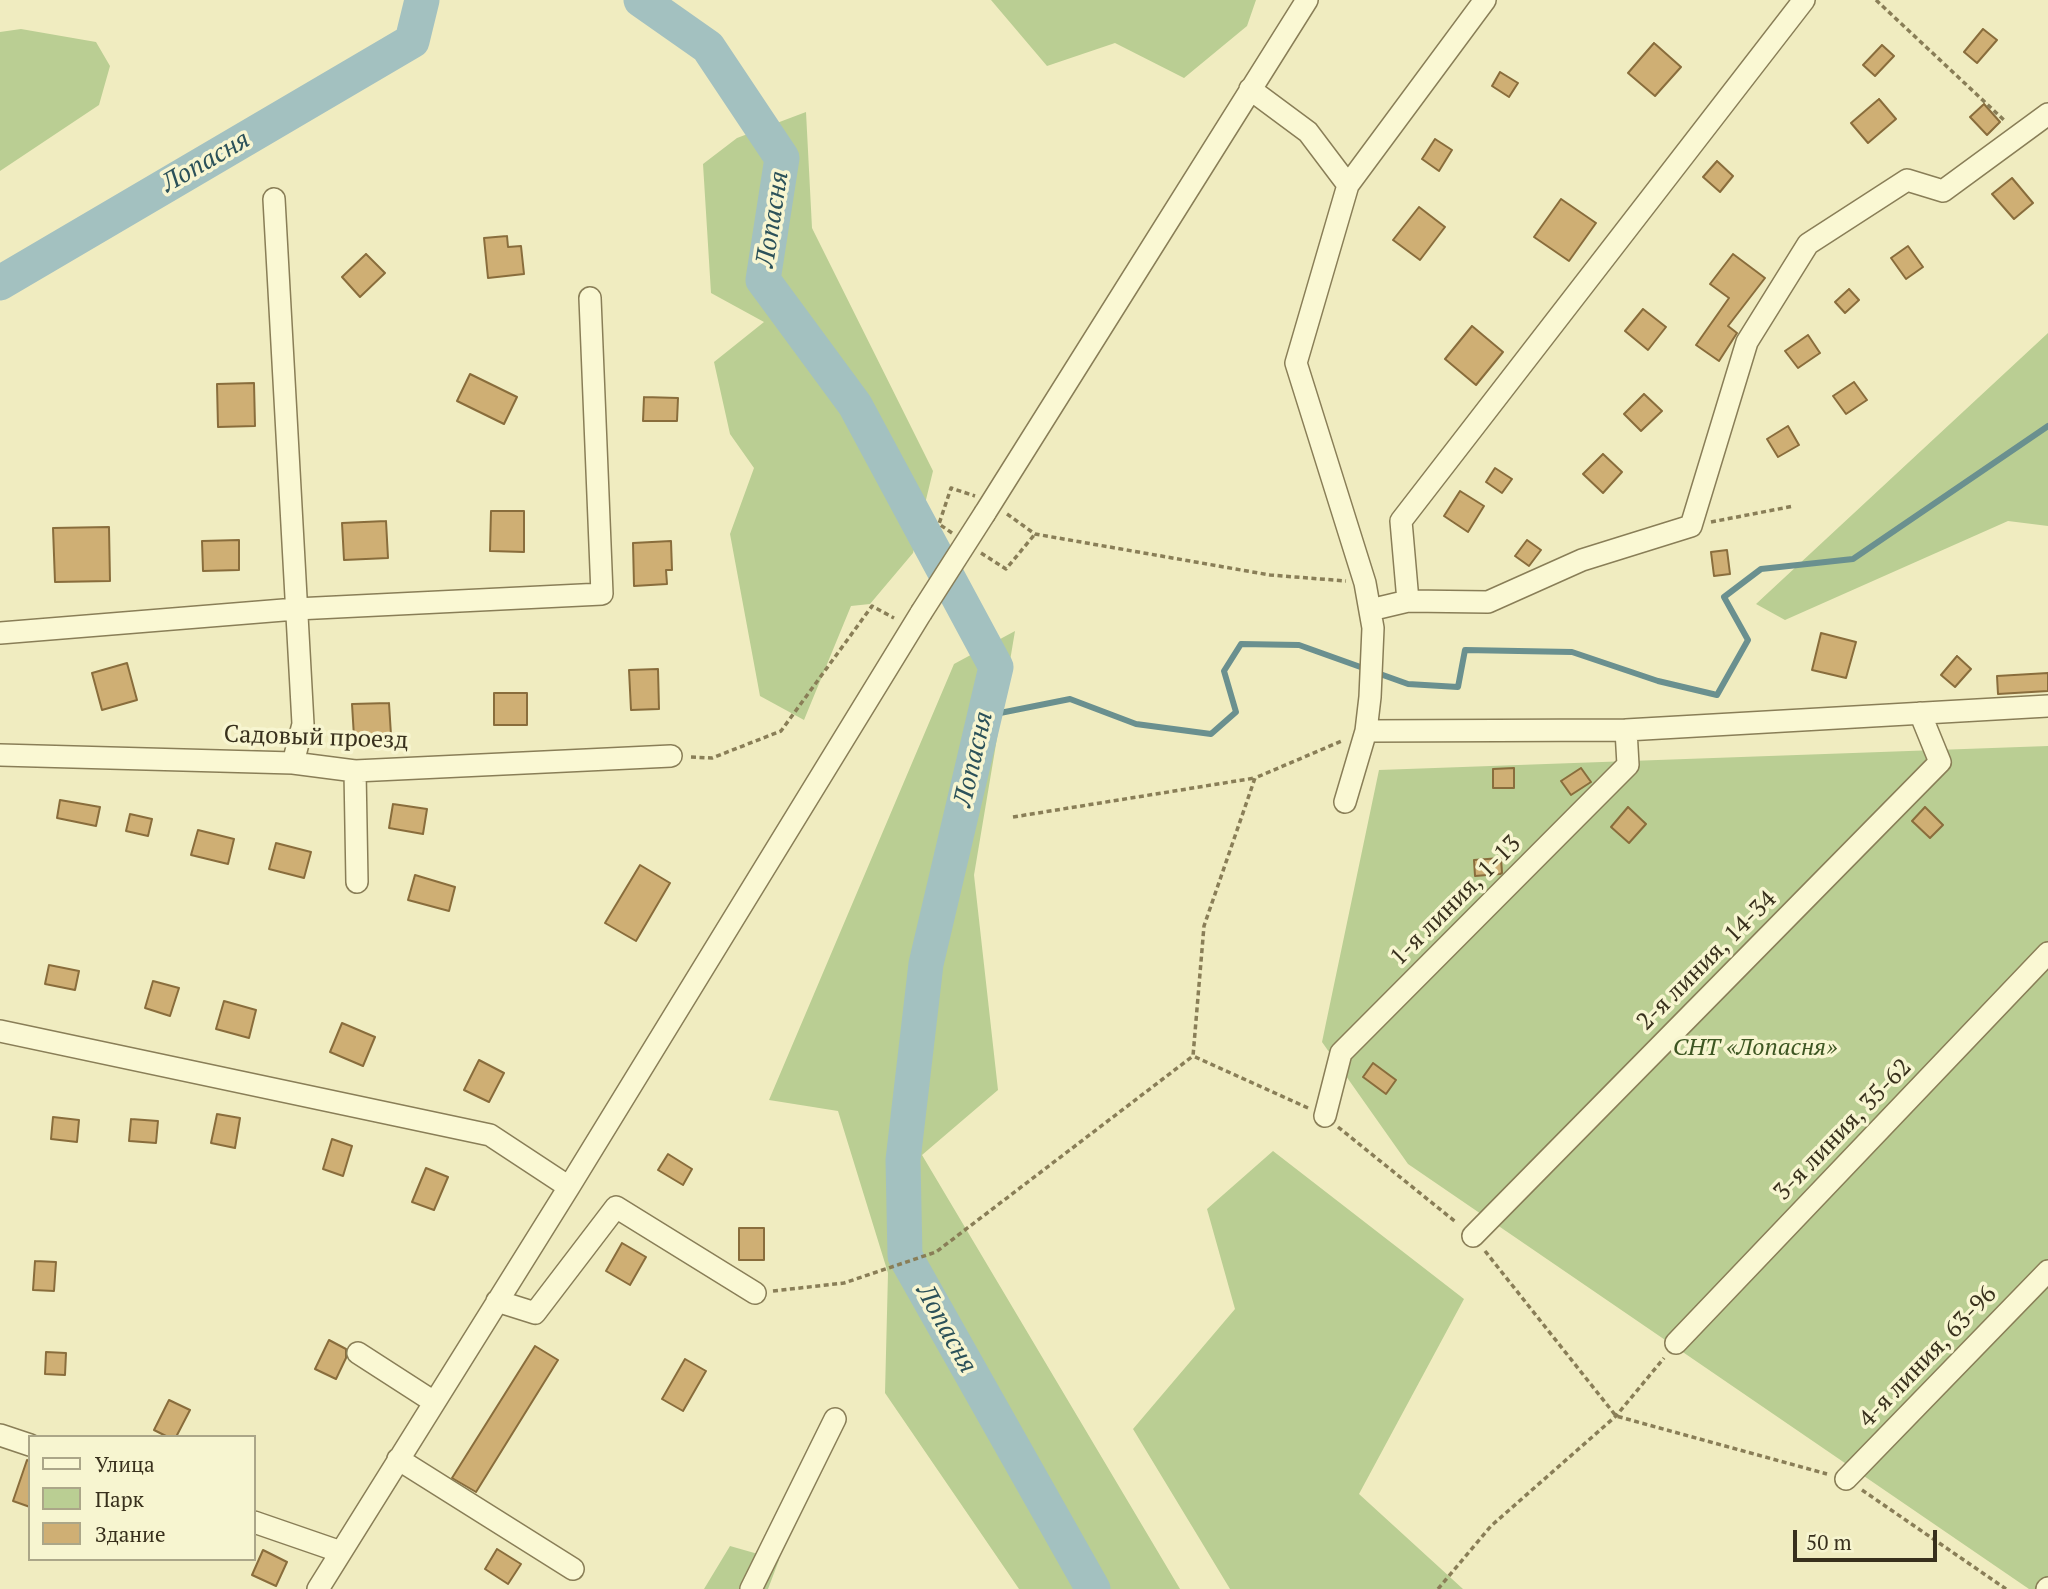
<!DOCTYPE html>
<meta charset="utf-8">
<style>
body{margin:0}
#map{position:relative;width:2048px;height:1589px;overflow:hidden;background:#f0ecc0;font-family:"PT Serif",serif}
canvas{display:block}
.legend{position:absolute;left:28px;top:1435px;width:228px;height:126px;box-sizing:border-box;background:#f7f5d0;border:2px solid #aba688;margin:0;padding:9px 12px;list-style:none;font-size:21px;color:#38301c}
.legend li{display:flex;align-items:center;gap:14px;height:35px}
.legend b{width:35px;border:2px solid #aba688}
.scale{position:absolute;left:1793px;top:1530px;width:144px;height:32px;box-sizing:border-box;border:4px solid #38301c;border-top:0;padding-left:9px;font-size:21px;line-height:24px;white-space:nowrap;color:#38301c;-webkit-text-stroke:5px #f7f5d0;paint-order:stroke}
</style>
<div id="map">
<canvas width="2048" height="1589"></canvas>
<ul class="legend">
<li><b style="height:9px;background:#faf8d3"></b>Улица</li>
<li><b style="height:19px;background:#bace93"></b>Парк</li>
<li><b style="height:19px;background:#cfaf74"></b>Здание</li>
</ul>
<div class="scale">50 m</div>
</div>
<script>
const ctx = document.querySelector('canvas').getContext('2d');
ctx.lineJoin = 'round';
function fillPath(path, color) {
  ctx.fillStyle = color;
  ctx.fill(path, 'evenodd');
}
function toPath(rows) {
  const path = new Path2D();
  for (const r of rows) {
    path.moveTo(r[0], r[1]);
    for (let i = 2; i < r.length; i += 2) path.lineTo(r[i], r[i + 1]);
  }
  return path;
}
function trace(path, color, width, dash) {
  ctx.strokeStyle = color;
  ctx.lineWidth = width;
  ctx.lineCap = dash ? 'butt' : 'round';
  ctx.setLineDash(dash || []);
  ctx.stroke(path);
}
function label(font, color, halo, rows, align = 'center') {
  ctx.font = font + ' "PT Serif",serif';
  ctx.lineWidth = 7;
  ctx.setLineDash([]);
  ctx.textBaseline = 'middle';
  ctx.strokeStyle = halo;
  ctx.fillStyle = color;
  for (const [text, x, y, turn = 0] of rows) {
    ctx.save();
    ctx.translate(x, y);
    ctx.rotate((+turn || 0) * Math.PI / 180);
    ctx.textAlign = isNaN(turn) ? turn : align;
    if (halo) ctx.strokeText(text, 0, 0);
    ctx.fillText(text, 0, 0);
    ctx.restore();
  }
}
fillPath(toPath([
 [991,0,1256,0,1247,26,1184,78,1115,43,1047,66],
 [21,29,96,42,110,66,99,105,0,171,0,32],
 [806,112,812,228,933,471,913,553,870,604,851,606,804,720,760,696,730,534,754,468,730,434,714,362,764,322,711,293,703,164,737,138],
 [2048,333,2048,526,2008,521,1785,620,1756,604],
 [1015,631,974,875,998,1090,922,1155,1180,1589,1019,1589,885,1393,888,1273,838,1111,769,1100,954,664],
 [2048,746,2048,1589,2029,1589,1408,1164,1322,1042,1379,770],
 [1273,1151,1464,1299,1359,1494,1463,1589,1230,1589,1133,1429,1235,1309,1207,1209],
 [730,1546,779,1560,768,1589,704,1589]
]), '#bace93');
trace(toPath([
 [985,716,1070,699,1136,724,1211,734,1236,712,1224,671,1241,644,1299,645,1408,684,1458,687,1465,650,1572,652,1658,681,1717,695,1748,640,1724,597,1761,569,1853,559,2048,426]
]), '#6a908f', 6);
trace(toPath([
 [641,0,708,47,782,158,763,280,855,405,996,667,926,964,903,1160,905,1256,1093,1589],
 [0,283,412,41,422,0]
]), '#a3c1c0', 35);
const building = toPath([
 [1983,29,1997,40,1977,63,1964,52,1983,29],
 [1654,43,1681,67,1655,96,1628,73,1654,43],
 [1882,45,1894,56,1875,76,1863,65,1882,45],
 [1500,72,1518,83,1509,97,1492,86,1500,72],
 [1879,99,1896,119,1868,143,1851,123,1879,99],
 [1984,104,2000,122,1987,135,1970,117,1984,104],
 [1435,139,1452,150,1439,171,1422,159,1435,139],
 [1717,161,1733,176,1720,192,1703,177,1717,161],
 [2012,178,2033,203,2014,219,1992,194,2012,178],
 [1561,199,1596,223,1569,261,1534,237,1561,199],
 [1419,207,1445,227,1420,260,1393,240,1419,207],
 [507,236,508,247,521,246,524,274,488,278,484,238,507,236],
 [1908,246,1923,267,1906,279,1891,258,1908,246],
 [366,254,385,273,360,297,342,277,366,254],
 [1733,254,1765,278,1728,326,1737,333,1719,361,1696,345,1729,298,1710,284,1733,254],
 [1849,289,1859,300,1845,313,1835,302,1849,289],
 [1643,309,1666,327,1648,350,1625,331,1643,309],
 [1472,326,1503,352,1476,385,1445,359,1472,326],
 [1808,335,1820,353,1798,368,1785,351,1808,335],
 [470,374,517,397,504,424,457,401,470,374],
 [1854,382,1867,400,1846,414,1833,396,1854,382],
 [254,383,255,426,218,427,217,384,254,383],
 [1644,394,1662,411,1641,431,1624,414,1644,394],
 [644,397,678,398,677,421,643,421,644,397],
 [1788,426,1799,445,1778,457,1767,439,1788,426],
 [1603,454,1622,472,1603,493,1583,474,1603,454],
 [1495,468,1512,479,1502,493,1486,482,1495,468],
 [1460,491,1484,506,1468,532,1444,516,1460,491],
 [491,511,524,511,524,552,490,551,491,511],
 [386,521,388,558,344,560,342,523,386,521],
 [109,527,110,581,55,582,53,528,109,527],
 [239,540,239,570,203,571,202,541,239,540],
 [1527,540,1541,550,1529,566,1515,556,1527,540],
 [671,541,672,570,666,570,667,584,634,586,633,543,671,541],
 [1727,550,1730,574,1714,576,1711,552,1727,550],
 [1821,633,1856,642,1846,678,1812,670,1821,633],
 [1957,656,1971,669,1955,687,1941,675,1957,656],
 [127,663,137,700,102,710,92,673,127,663],
 [658,669,659,709,631,710,629,670,658,669],
 [2048,673,2048,691,1998,694,1997,676,2048,673],
 [494,693,527,693,527,725,494,725,494,693],
 [389,703,391,735,354,737,352,704,389,703],
 [1514,768,1514,788,1493,788,1493,769,1514,768],
 [1581,768,1591,782,1571,795,1561,781,1581,768],
 [60,800,100,807,96,826,57,818,60,800],
 [393,804,427,809,423,834,389,828,393,804],
 [1628,807,1646,824,1629,843,1611,827,1628,807],
 [1925,807,1943,825,1930,838,1912,821,1925,807],
 [130,814,152,819,148,836,126,831,130,814],
 [198,830,234,839,228,864,191,855,198,830],
 [276,843,311,852,304,878,269,869,276,843],
 [1501,858,1502,873,1500,874,1475,876,1474,860,1501,858],
 [640,865,670,883,636,941,605,923,640,865],
 [415,875,455,887,449,911,408,900,415,875],
 [49,965,79,971,75,990,45,984,49,965],
 [153,981,179,988,170,1016,145,1008,153,981],
 [224,1001,256,1010,249,1038,216,1029,224,1001],
 [342,1023,375,1037,363,1066,330,1052,342,1023],
 [479,1060,504,1073,489,1102,464,1090,479,1060],
 [1373,1063,1396,1080,1386,1094,1363,1077,1373,1063],
 [217,1114,240,1118,235,1148,211,1143,217,1114],
 [53,1117,79,1120,77,1142,51,1139,53,1117],
 [131,1119,158,1121,156,1143,129,1141,131,1119],
 [332,1139,352,1146,343,1176,323,1169,332,1139],
 [668,1154,692,1169,683,1185,658,1170,668,1154],
 [426,1168,448,1177,434,1210,412,1202,426,1168],
 [739,1228,764,1228,764,1260,739,1260,739,1228],
 [622,1243,646,1257,630,1285,606,1271,622,1243],
 [35,1261,56,1262,54,1291,33,1290,35,1261],
 [329,1340,346,1349,346,1358,336,1379,315,1369,329,1340],
 [535,1346,558,1360,476,1492,452,1478,535,1346],
 [46,1352,66,1353,65,1375,45,1374,46,1352],
 [685,1359,706,1371,683,1411,662,1399,685,1359],
 [169,1400,190,1410,176,1437,168,1437,154,1430,169,1400],
 [27,1460,30,1461,30,1507,13,1501,27,1460],
 [497,1549,521,1564,508,1584,485,1569,497,1549],
 [263,1550,287,1562,276,1586,252,1575,263,1550]
]);
fillPath(building, '#cfaf74');
trace(building, '#896d3c', 2);
const minor = toPath([
 [1250,89,1308,132,1348,185,1296,363,1365,583,1373,628,1370,697,1366,731,1626,730,2048,706],
 [1348,185,1485,0],
 [274,199,303,724,293,763],
 [985,513,1307,0],
 [1408,601,1401,521,1804,0],
 [1370,610,1408,601,1488,602,1582,560,1691,526,1747,342,1808,244,1907,180,1943,191,2048,114],
 [0,633,296,609,602,594,590,298],
 [0,755,293,763,355,771,671,756],
 [355,771,357,882],
 [1345,802,1366,731],
 [0,1031,490,1135,569,1187],
 [1325,1116,1341,1053,1628,765,1626,730],
 [1473,1236,1940,762,1920,713],
 [497,1301,535,1313,616,1207,755,1293],
 [1676,1343,2048,953],
 [358,1353,434,1402],
 [0,1435,30,1445],
 [398,1459,573,1569],
 [1846,1479,2048,1271],
 [254,1522,341,1552],
 [318,1589,569,1187,921,613],
 [751,1589,835,1419],
 [2047,1589,2048,1588]
]);
trace(minor, '#897e57', 24);
trace(toPath([
 [1876,0,2005,121],
 [1007,514,1035,534,1270,575,1346,581],
 [1711,522,1794,506],
 [952,533,939,524,951,488,975,496],
 [981,553,1006,569,1035,534],
 [691,757,712,758,781,731,872,606,894,618],
 [1013,817,1255,778],
 [1308,1108,1193,1056,1204,926,1255,778,1344,740],
 [1338,1127,1457,1223],
 [1485,1251,1616,1416,1827,1474],
 [773,1291,844,1283,936,1252,1193,1056],
 [1862,1490,2006,1589],
 [1438,1589,1491,1526,1616,1416,1664,1358]
]), '#897e57', 3.5, [5, 3.5]);
trace(minor, '#faf8d3', 21);
const minorBridge = toPath([
 [921,613,985,513]
]);
trace(minorBridge, '#897e57', 24, []);
trace(minorBridge, '#faf8d3', 21);
label('24px', '#38301c', '#f7f5d0', [
 ["Садовый проезд",316,738,2],
 ["1-я линия, 1-13",1456,901,-45],
 ["2-я линия, 14-34",1707,961,-45],
 ["3-я линия, 35-62",1843,1130,-46],
 ["4-я линия, 63-96",1928,1357,-46]
]);
label('italic 24px', '#3d5622', '#f7f5d0', [
 ["СНТ «Лопасня»",1755,1048]
]);
label('italic 26px', '#2b5159', '#f7f5d0', [
 ["Лопасня",206,162,-30],
 ["Лопасня",773,219,-81],
 ["Лопасня",974,759,-77],
 ["Лопасня",946,1329,61]
]);
</script>
